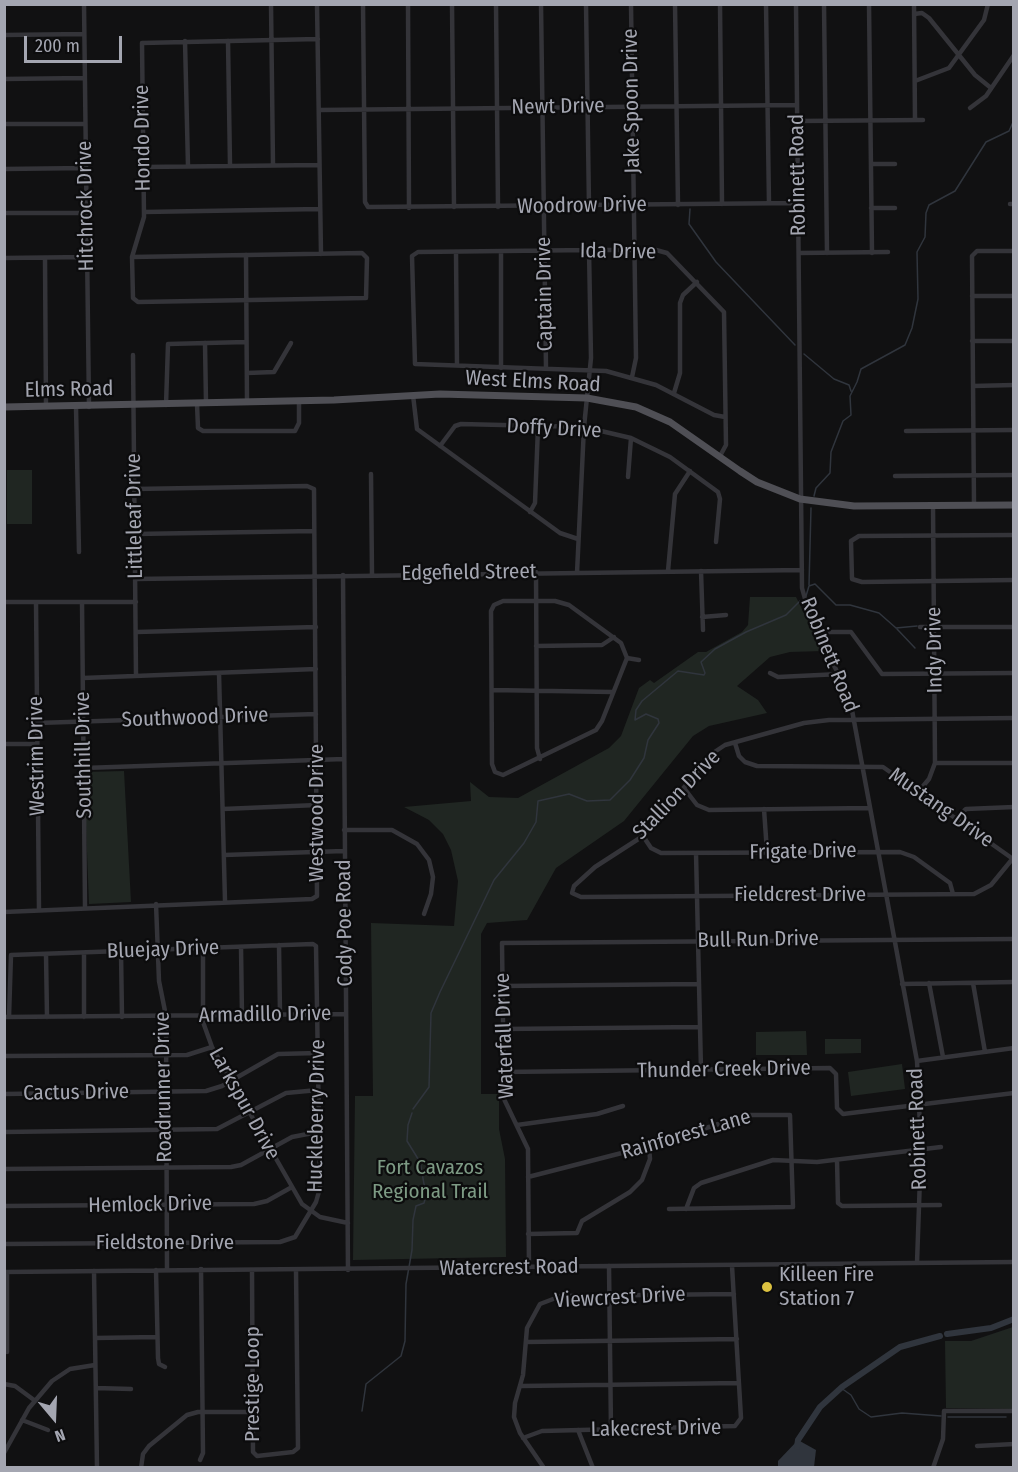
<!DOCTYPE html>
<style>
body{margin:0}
#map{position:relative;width:1018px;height:1472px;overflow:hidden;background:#111112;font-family:"Fira Sans Condensed",sans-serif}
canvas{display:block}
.frame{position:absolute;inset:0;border:6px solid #a4a6b1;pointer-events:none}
.north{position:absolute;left:24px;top:1388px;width:60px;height:60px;-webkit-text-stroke:4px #0c0c0d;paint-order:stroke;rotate:161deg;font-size:16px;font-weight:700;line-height:24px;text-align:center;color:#a4a6b1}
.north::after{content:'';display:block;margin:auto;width:21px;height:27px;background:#a4a6b1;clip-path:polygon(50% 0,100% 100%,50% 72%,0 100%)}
.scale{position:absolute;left:24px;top:36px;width:98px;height:27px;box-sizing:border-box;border:3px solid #a4a6b1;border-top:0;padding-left:8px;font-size:18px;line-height:21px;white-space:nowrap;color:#a4a6b1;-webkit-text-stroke:4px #0c0c0d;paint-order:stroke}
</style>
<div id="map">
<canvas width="1018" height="1472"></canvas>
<div class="frame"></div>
<div class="north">N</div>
<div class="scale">200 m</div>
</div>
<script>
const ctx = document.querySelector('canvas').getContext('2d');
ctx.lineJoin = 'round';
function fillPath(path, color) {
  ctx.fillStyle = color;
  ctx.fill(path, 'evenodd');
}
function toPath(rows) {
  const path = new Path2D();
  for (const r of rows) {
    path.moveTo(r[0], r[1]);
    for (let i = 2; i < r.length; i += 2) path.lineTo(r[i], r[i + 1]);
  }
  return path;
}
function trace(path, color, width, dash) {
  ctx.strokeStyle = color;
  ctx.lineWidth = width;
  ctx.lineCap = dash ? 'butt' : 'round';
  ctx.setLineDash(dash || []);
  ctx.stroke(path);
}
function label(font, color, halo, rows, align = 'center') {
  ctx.font = font + ' "Fira Sans Condensed",sans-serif';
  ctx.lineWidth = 4.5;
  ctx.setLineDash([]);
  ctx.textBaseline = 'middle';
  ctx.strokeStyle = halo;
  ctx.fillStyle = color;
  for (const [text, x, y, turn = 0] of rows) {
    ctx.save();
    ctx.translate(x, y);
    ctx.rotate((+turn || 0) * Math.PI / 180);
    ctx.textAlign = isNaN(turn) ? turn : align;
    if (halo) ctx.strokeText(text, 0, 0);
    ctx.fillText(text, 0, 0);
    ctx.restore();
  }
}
fillPath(toPath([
 [7,470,32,470,32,524,7,524],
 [750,597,796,597,823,651,790,652,770,657,737,686,758,700,767,713,709,726,693,736,624,821,556,868,527,920,487,923,481,934,481,1094,499,1094,499,1129,505,1159,506,1257,353,1260,355,1096,373,1096,371,923,454,926,458,881,451,850,443,834,429,820,404,807,471,801,470,782,489,797,518,798,609,748,621,736,639,688,650,680,654,683,698,652,706,652,742,632,748,625],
 [124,771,131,902,89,904,84,772],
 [806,1031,807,1055,756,1055,756,1032],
 [825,1039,861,1039,861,1053,825,1054],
 [902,1064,905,1089,851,1096,848,1072],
 [1013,1327,1013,1409,946,1408,945,1341,971,1341]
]), '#202622');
fillPath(toPath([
 [798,1440,816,1450,814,1467,778,1467,778,1461]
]), '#30353d');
trace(toPath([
 [690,209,689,224,716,262,795,345],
 [804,354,834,379,849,385,851,391],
 [814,496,816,488,830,473,831,452,843,421,851,415,850,396,857,382,861,369,905,345,912,328,918,299,917,252,925,237,926,213,929,205,955,191,986,142,1009,131,1014,120],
 [809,585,811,508],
 [806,596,809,586,815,584,836,605,850,605,879,613,896,628,917,626],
 [897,629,915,648],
 [413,1109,429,1087,431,1013,440,992,494,880,524,843,536,822,538,801,569,794,587,801,610,800,630,780,644,758,648,740,659,723,658,719,646,714,635,720,636,710,642,701,678,671,704,675,705,673,701,662,715,649,746,632,786,615,800,601],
 [841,1388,851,1395,859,1409,871,1417,902,1413,941,1416],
 [362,1411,366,1384,401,1356,405,1341,406,1284,412,1250,413,1220,416,1206,424,1203,426,1195,420,1162,407,1141,408,1125,412,1113],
 [948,1417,1006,1417]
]), '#30353d', 1.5);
trace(toPath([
 [947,1334,991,1328,1014,1319],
 [797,1447,798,1440,820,1407,842,1387,900,1347,940,1336]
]), '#30353d', 6);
trace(toPath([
 [84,4,89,407],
 [271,4,273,165],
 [317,4,321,254],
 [363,4,365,202,368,207,799,203],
 [408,4,409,208],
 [452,4,454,207],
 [496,4,498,207],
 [541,4,546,368],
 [586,4,589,206],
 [631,4,636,358,632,377],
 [675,4,678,205],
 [720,4,722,204],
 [766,4,769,203],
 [796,4,802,588,812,624,849,694,917,1061,921,1149,917,1263],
 [824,4,827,253],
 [869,4,872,253],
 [914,4,915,120],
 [914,14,922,13,929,18,975,75,991,88],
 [4,35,84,34],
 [185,41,188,166],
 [228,41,230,165],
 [4,79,85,78],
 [915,81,949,68,984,20,988,4],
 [970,108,986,96,1014,55],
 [319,110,797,105],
 [797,121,923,120],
 [4,124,85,124],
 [871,164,895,164],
 [144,167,319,165],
 [4,169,86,168],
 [1010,204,1014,204],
 [871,208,895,208],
 [144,212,320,209],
 [4,213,87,213],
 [456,252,457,365],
 [501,252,501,368],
 [799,253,888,252],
 [246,255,247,402],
 [132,257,362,253,367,258,366,298,138,302,133,298,132,257,144,217,142,43,318,39],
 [4,258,86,257],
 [45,258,46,407],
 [972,296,1014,296],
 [972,341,1014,341],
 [205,343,206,403],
 [133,355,136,676],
 [247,373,274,372,291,343],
 [973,386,1014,385],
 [674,393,680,373,680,303,683,295,697,282],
 [413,395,417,429,560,533,578,539],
 [197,404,198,428,203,431,295,431,299,423,299,401],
 [166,405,168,344,246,342],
 [76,407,79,552],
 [906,431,1014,430],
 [440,446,455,426,461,424,584,427,631,438,670,457,718,492,720,499,716,542],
 [720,456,726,445,724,312,667,253,656,250,589,250,418,252,412,256,415,364,606,371,656,385,714,415,725,417],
 [371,474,372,575],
 [895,476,1014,475],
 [628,477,631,438],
 [974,505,972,256,977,251,1014,251],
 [530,512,535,503,538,427],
 [135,534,314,531],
 [1014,535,859,536,851,541,852,579,862,582,1014,580],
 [668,571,675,494,690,471],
 [701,571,703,630],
 [536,572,537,748,540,759],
 [577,573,584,427,591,358,589,250],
 [343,575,348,1270],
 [135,579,802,570],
 [503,601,555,601,569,605,621,643,627,658,602,721,596,730,503,775,495,772,492,764,491,611,494,605,503,601],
 [4,602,136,602],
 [36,602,39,910],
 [82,602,85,907],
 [702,617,726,615],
 [920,627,1014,627],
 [137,632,316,627],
 [817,632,851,632,882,674,1014,673],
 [536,646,602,645,614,637],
 [627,658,639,660],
 [219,673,225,901],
 [770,673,778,677,840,674],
 [83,678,316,669],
 [492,690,612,692],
 [1014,718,829,720,804,723,725,745,713,753,643,836,595,867,574,886,572,893,581,897,974,894,991,885,1014,857],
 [37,723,316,714],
 [735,743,739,756,745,762,757,766,883,767,1013,859],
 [4,744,37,744],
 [935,763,1014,763],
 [84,768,344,759],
 [684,788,697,805,709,810,870,808],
 [919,791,929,779,935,763,933,505],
 [223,809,317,805],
 [764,809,767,852],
 [956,818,966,809,1014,807],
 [344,830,392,830,417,844,429,860,433,877,431,894,424,914],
 [643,836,651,848,661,853,900,852,914,857,950,883,953,894],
 [696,853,701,1070],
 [224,855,344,851],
 [156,904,159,981,166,1016,167,1270],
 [4,912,312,899,317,896,314,489,307,486,135,489],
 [279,945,280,1014],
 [241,947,242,1016],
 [203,948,203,1022,212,1047,302,1204,320,1217,348,1223],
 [121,952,122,1017],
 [84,953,84,1017],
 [46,954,47,1017],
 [929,983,943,1057],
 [973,983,985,1052],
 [902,984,1014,982],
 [503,986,699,984],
 [4,1017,346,1014],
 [503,1029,699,1027],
 [4,1056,187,1055,212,1047],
 [917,1061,1014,1048],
 [503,1072,830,1068,836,1074,837,1108,843,1114,1014,1093],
 [4,1094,206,1091,222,1086,278,1054,318,1053],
 [517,1125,597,1114,623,1106],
 [4,1132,217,1129,286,1093,318,1090],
 [837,1160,838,1203,842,1206,940,1205],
 [4,1169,231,1167,241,1165,292,1137,318,1132],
 [528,1177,649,1146,747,1115,790,1115,793,1207,669,1209],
 [4,1206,254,1204,267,1201,292,1187],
 [686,1209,694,1188,701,1183,773,1160,817,1162,941,1147],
 [528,1234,577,1233,582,1221,630,1192,642,1180,650,1159,649,1146],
 [4,1244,280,1242,295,1237,316,1202,320,1188,316,946,313,944,11,955,9,1017],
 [609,1266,611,1430],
 [529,1268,528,1149,504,1099,502,943,1014,939],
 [156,1270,158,1358,159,1364,165,1367],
 [94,1271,97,1468],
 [252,1271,253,1452,257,1456,293,1452,298,1448,296,1270],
 [4,1272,1014,1262],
 [7,1272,7,1352],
 [95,1338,157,1337],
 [526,1342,737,1339],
 [4,1384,15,1386,34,1400],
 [521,1386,739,1383],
 [96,1388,131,1389],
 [22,1420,48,1430],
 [578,1430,593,1468],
 [523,1438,542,1431,735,1426,741,1418,732,1266],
 [977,1446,1014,1444],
 [4,1453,29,1408,52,1381,70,1369,95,1365],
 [200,1460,203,1453,201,1269],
 [141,1468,143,1454,149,1446,187,1415,198,1412,252,1412],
 [544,1468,520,1433,514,1417,515,1403,523,1375,527,1328,540,1304,561,1296,734,1294],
 [933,1468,943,1439,944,1411,1014,1411]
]), '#343439', 4.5);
trace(toPath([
 [4,407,334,400,440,394,587,398,636,407,670,422,740,471,757,482,800,499,854,506,1014,505]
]), '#4f4f55', 7);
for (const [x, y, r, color] of [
 [767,1287,6,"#dbc140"]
]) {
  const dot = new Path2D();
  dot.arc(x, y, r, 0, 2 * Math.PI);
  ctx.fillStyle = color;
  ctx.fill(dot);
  trace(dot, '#0c0c0d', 2);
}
label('21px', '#a4a6b1', '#0c0c0d', [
 ["Jake Spoon Drive",632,101,-91],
 ["Newt Drive",558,107,-1],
 ["Hondo Drive",143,138,-91],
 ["Robinett Road",798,175,-91],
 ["Hitchrock Drive",86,206,-91],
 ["Woodrow Drive",582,206,-1],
 ["Ida Drive",618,252,1],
 ["Captain Drive",545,294,-91],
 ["West Elms Road",533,382,3],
 ["Elms Road",69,390,-1],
 ["Doffy Drive",554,429,3],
 ["Littleleaf Drive",135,516,-91],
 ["Edgefield Street",469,573,-1],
 ["Indy Drive",935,650,-91],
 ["Robinett Road",829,655,68],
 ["Southwood Drive",195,718,-2],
 ["Southhill Drive",84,755,-91],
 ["Westrim Drive",37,756,-91],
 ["Stallion Drive",677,795,-46],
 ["Mustang Drive",941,808,35],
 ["Westwood Drive",317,813,-90],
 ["Frigate Drive",803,852,-1],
 ["Fieldcrest Drive",800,895],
 ["Cody Poe Road",345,923,-91],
 ["Bull Run Drive",758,940,-1],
 ["Bluejay Drive",163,950,-2],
 ["Armadillo Drive",265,1015,-1],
 ["Waterfall Drive",505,1036,-92],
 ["Thunder Creek Drive",724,1070,-1],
 ["Roadrunner Drive",164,1087,-91],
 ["Cactus Drive",76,1093,-1],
 ["Larkspur Drive",244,1104,61],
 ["Huckleberry Drive",317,1116,-89],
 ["Robinett Road",918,1129,-92],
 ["Rainforest Lane",686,1135,-16],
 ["Hemlock Drive",150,1205,-1],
 ["Fieldstone Drive",165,1243],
 ["Watercrest Road",509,1268,-1],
 ["Viewcrest Drive",620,1298,-3],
 ["Prestige Loop",253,1384,-90],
 ["Lakecrest Drive",656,1429,-1]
]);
label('21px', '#7d9a84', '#0c0c0d', [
 ["Fort Cavazos",430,1168],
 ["Regional Trail",430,1192]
]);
label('21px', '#a4a6b1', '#0c0c0d', [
 ["Killeen Fire",779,1275],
 ["Station 7",779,1299]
], 'left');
</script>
